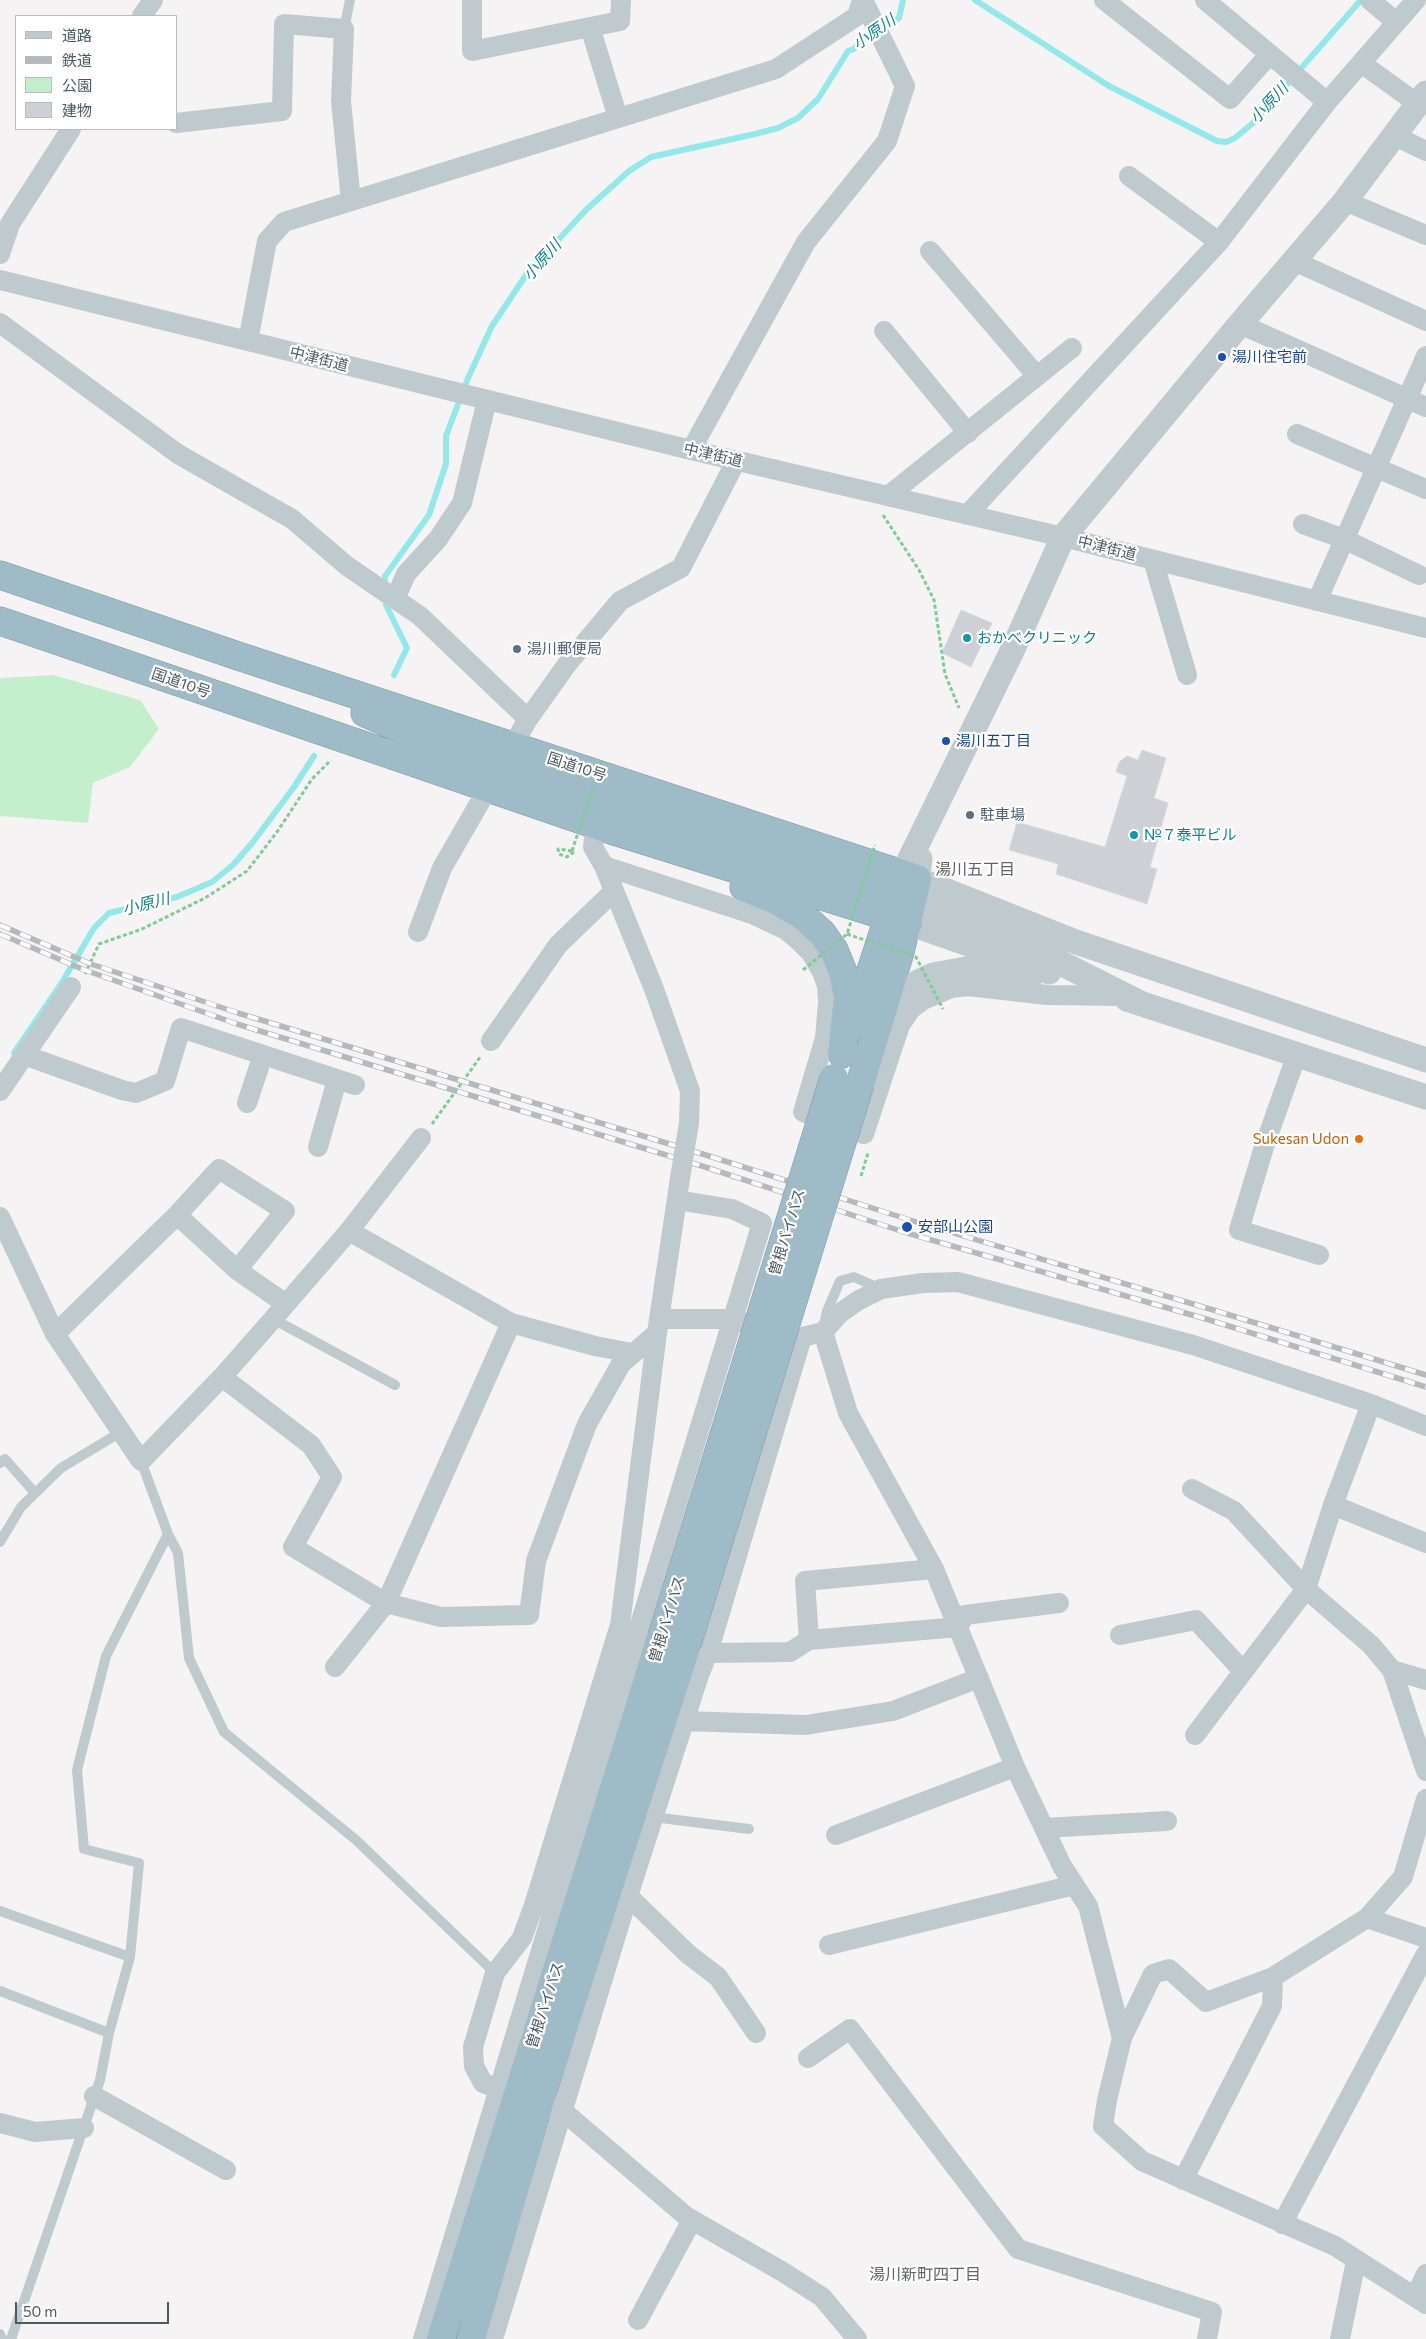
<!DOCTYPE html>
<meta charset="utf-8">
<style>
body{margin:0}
#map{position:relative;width:1426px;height:2339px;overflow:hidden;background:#f5f3f3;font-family:Commissioner,"Noto Sans JP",sans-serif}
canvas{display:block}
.legend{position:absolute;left:15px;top:15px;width:162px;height:115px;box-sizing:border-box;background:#fff;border:1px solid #b7bdbf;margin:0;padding:6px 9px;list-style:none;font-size:15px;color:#4b5a60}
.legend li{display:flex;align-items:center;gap:10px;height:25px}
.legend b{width:25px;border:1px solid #b7bdbf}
.scale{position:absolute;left:15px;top:2302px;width:154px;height:22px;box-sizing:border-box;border:2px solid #4b5a60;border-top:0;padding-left:6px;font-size:15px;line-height:18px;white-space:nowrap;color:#4b5a60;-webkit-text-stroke:4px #fff;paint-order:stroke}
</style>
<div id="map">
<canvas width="1426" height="2339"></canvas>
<ul class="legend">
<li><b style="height:6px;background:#bfcace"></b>道路</li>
<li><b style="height:6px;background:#b5b9bd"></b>鉄道</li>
<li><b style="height:14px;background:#c4efcd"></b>公園</li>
<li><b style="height:14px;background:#cdd1d5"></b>建物</li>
</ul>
<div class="scale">50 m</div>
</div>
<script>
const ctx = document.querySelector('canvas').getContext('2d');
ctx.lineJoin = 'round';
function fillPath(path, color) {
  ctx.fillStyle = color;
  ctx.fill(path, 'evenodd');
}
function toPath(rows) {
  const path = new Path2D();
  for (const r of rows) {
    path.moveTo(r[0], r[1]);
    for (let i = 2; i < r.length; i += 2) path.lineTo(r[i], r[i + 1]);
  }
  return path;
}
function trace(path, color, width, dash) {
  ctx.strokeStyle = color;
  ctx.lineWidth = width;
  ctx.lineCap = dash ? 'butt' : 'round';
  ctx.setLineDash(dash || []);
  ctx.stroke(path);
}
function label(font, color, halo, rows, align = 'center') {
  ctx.font = font + ' Commissioner,"Noto Sans JP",sans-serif';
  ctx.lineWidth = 4.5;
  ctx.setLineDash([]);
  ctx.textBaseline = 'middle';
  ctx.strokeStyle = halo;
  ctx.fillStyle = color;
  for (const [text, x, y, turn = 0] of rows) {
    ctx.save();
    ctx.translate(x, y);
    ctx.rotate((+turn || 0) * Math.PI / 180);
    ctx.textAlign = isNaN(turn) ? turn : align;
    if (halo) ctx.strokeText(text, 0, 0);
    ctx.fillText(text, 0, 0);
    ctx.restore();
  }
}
fillPath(toPath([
 [53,675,140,700,159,729,130,767,93,783,88,823,0,816,0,678]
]), '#c4efcd');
trace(toPath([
 [975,0,1109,86,1217,141,1226,142,1235,138,1253,123,1361,0],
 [385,587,385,576,429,515,446,464,446,436,468,378,492,326,528,272,587,209,629,171,651,157,755,134,778,128,798,118,818,99,848,51,854,49,861,40,899,18,903,0],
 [386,597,386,605,407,648,394,675],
 [14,1053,61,984,94,928,109,913,177,897,212,882,233,865,253,842,294,787,314,756]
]), '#93e9ea', 6);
const building = toPath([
 [961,610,992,623,971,667,942,653,961,610],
 [1142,750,1166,758,1154,798,1168,803,1150,867,1157,869,1147,904,1056,874,1058,864,1009,850,1017,822,1105,847,1127,776,1116,772,1119,762,1127,756,1138,760,1142,750]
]);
fillPath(building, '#cdd1d5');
trace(building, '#d7dade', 1);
const trunk = toPath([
 [0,575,238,656,917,879,900,952,860,1084],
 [0,621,617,832,908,923],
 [365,713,404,730,869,888,894,899,901,906,908,923],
 [744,887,776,900,803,916,822,933,834,950,843,972,848,997,842,1054],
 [854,1023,894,900],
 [441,2339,662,1636],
 [471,2339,539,2103,687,1644]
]);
trace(trunk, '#789aab', 29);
trace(toPath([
 [883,515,919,570,934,600,945,674,959,708],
 [572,851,558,849,559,854,567,857,574,852],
 [85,974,99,944,142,929,205,898,247,871,277,832,312,779,331,760],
 [432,1124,481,1056],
 [861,1176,868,1153]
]), '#7dcd96', 3, [4, 2.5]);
trace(toPath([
 [344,29,350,0],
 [273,1319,395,1385],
 [824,1326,827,1311,840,1281,854,1277,881,1289],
 [141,1461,168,1534,178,1553,189,1658,224,1732,356,1840,495,1973],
 [0,1463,5,1459,35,1493],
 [0,1542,21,1507,61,1468,121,1432],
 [653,1817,749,1829],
 [0,1911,130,1957],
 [0,1991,109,2033],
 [0,2334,2,2339],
 [11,2339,100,2080,109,2033,130,1957,139,1863,84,1849,77,1770,106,1656,168,1534]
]), '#bfcace', 10);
trace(toPath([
 [472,0,472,51,620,21,621,0],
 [1104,0,1230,99,1269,55],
 [1205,0,1327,102],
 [1370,0,1396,22],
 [142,16,153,0],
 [590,27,618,118],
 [1361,63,1418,104],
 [176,123,282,111,284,24,344,29,341,101,351,201],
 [1393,135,1426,151],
 [1129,176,1219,242],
 [1345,201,1426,235],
 [930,251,1037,376],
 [0,254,10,224,71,129],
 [1294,261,1426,321],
 [0,280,691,450,1063,537,1426,628],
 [0,323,178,454,292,519,347,566,420,616,528,719],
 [1240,324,1426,407],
 [884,331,968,433],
 [248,341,267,241,284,222,776,69,857,16,862,0],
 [1297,434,1426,489],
 [691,450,806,242,887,141,905,86,863,0],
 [888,496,1072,348],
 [967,515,1219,242,1327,102,1416,0],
 [1303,524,1344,539,1419,575],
 [1153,560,1187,675],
 [395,599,406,574,438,539,462,503,487,400],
 [1317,601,1426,356],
 [596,825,593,847,604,866,654,989,690,1091,689,1123],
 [604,866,752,914,786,930,800,942,811,953,822,972,827,986,828,1002,825,1038,803,1112,864,1134,900,1025,911,1009,923,1000,951,988,968,986,1047,995,1118,996],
 [418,932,442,868,528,719,568,663,620,601,681,568,736,461],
 [491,1041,558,945,614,891],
 [1297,1054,1264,1147,1239,1230,1319,1255],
 [24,1055,122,1090,136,1093,165,1081,181,1028,355,1085],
 [0,1091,71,987],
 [247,1103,263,1055],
 [318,1147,337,1080],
 [680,1178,657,1333,620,1625,534,1905,522,1938,495,1973,473,2047,474,2066,483,2083,563,2111,687,2217,783,2272,822,2297,857,2339],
 [177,1215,219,1169,285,1211,237,1270],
 [0,1217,55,1334,141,1461,222,1377,273,1319,349,1231,421,1138],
 [660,1319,733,1319,745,1323],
 [511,1323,595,1346,632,1353],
 [823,1332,848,1413,934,1569,1015,1767,1062,1866,1088,1906,1122,2038],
 [55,1334,177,1215,237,1270,286,1304],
 [222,1377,311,1445,332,1477,293,1547,386,1603,511,1323,349,1231],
 [1371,1404,1333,1505,1306,1589,1371,1645,1392,1670,1426,1771],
 [1192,1489,1234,1511,1306,1589,1195,1735],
 [1333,1505,1426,1543],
 [934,1569,805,1581,809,1640,958,1627,965,1615,1059,1603],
 [1120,1635,1196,1620,1243,1671],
 [708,1653,790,1652,809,1640],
 [335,1667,386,1603,441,1617,529,1615,536,1561,587,1424,621,1364,657,1333],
 [1392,1670,1426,1680],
 [684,1721,806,1725,893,1711,979,1678],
 [1426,1799,1403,1877,1367,1918,1273,1977,1206,2002,1169,1969,1153,1974,1122,2038,1107,2100,1103,2126,1142,2161,1335,2246,1426,2304],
 [1044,1828,1167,1821],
 [836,1835,1015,1767],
 [628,1896,688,1954,718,1977,756,2033],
 [1367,1918,1426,1938],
 [829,1945,1074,1885],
 [808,2058,850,2029,1018,2249,1212,2312,1207,2339],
 [94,2096,226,2170],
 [0,2123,35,2132,84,2128],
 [1183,2180,1272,2006,1273,1977],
 [1282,2224,1426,1954],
 [1415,2297,1426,2274],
 [638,2320,692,2220],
 [423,2339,762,1223,732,1209,677,1200],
 [493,2339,628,1896,699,1675,708,1653,802,1337,823,1332,840,1313,859,1300,881,1289,923,1283,958,1282,1193,1345,1371,1404,1426,1426],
 [1340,2339,1356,2261]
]), '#bfcace', 20);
trace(toPath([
 [920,859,917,879,1076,942,1426,1060],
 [908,923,1049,972],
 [1127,999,1426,1097],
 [1142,1004,1017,941,927,903,914,894,903,873,1013,649,1063,537,1240,324,1345,201,1426,93],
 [883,1026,907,990,918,982,933,975,966,969,1031,976]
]), '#bfcace', 25);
trace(trunk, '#a0bbc8', 28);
const rail = toPath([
 [0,925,91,964,238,1013,709,1156,913,1221,1210,1309,1426,1375],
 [0,934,82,969,237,1024,702,1166,907,1233,1206,1319,1426,1387]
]);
trace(rail, '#b5b9bd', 5.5);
trace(rail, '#fff', 4, [11]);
const trunkBridge = toPath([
 [662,1636,834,1078],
 [687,1644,860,1084]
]);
trace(trunkBridge, '#789aab', 29, []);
trace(toPath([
 [572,851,602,760],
 [847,934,916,957,943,1009],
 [803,970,847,934,875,845]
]), '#7dcd96', 3, [4, 2.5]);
trace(toPath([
 [680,1178,689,1123]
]), '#bfcace', 20);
trace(trunkBridge, '#a0bbc8', 28);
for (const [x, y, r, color] of [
 [1222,357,5,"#1a4fb4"],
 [967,638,5,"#0f9aa8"],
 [517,649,5,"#5c6f8a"],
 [946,741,5,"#1a4fb4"],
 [970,815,5,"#5c6f8a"],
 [1134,835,5,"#0f9aa8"],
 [1359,1139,5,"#e8710a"],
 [907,1227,6,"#1a4fb4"]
]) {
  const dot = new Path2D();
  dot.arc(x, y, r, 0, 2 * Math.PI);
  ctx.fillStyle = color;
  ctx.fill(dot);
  trace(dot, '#fff', 2);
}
label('15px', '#164399', '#fff', [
 ["湯川住宅前",1232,357],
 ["湯川五丁目",956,741],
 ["安部山公園",918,1227]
], 'left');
label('15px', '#4b5a60', '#fff', [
 ["中津街道",319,359,14],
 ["中津街道",713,455,13],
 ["中津街道",1107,548,14],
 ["国道10号",181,683,19],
 ["国道10号",577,767,18],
 ["曽根バイパス",787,1232,-73],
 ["曽根バイパス",667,1619,-73],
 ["曽根バイパス",545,2005,-72]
]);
label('15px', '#0d838f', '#fff', [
 ["おかべクリニック",977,638],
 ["№７泰平ビル",1144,835]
], 'left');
label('15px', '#4e5e75', '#fff', [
 ["湯川郵便局",527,649],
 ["駐車場",980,815]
], 'left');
label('15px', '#c56008', '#fff', [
 ["Sukesan Udon",1349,1139]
], 'right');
label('italic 16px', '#118485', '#fff', [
 ["小原川",874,32,-35],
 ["小原川",1269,103,-47],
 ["小原川",542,260,-48],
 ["小原川",146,904,-14]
]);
label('16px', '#5f6567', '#fff', [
 ["湯川五丁目",975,870],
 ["湯川新町四丁目",925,2275]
]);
</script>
